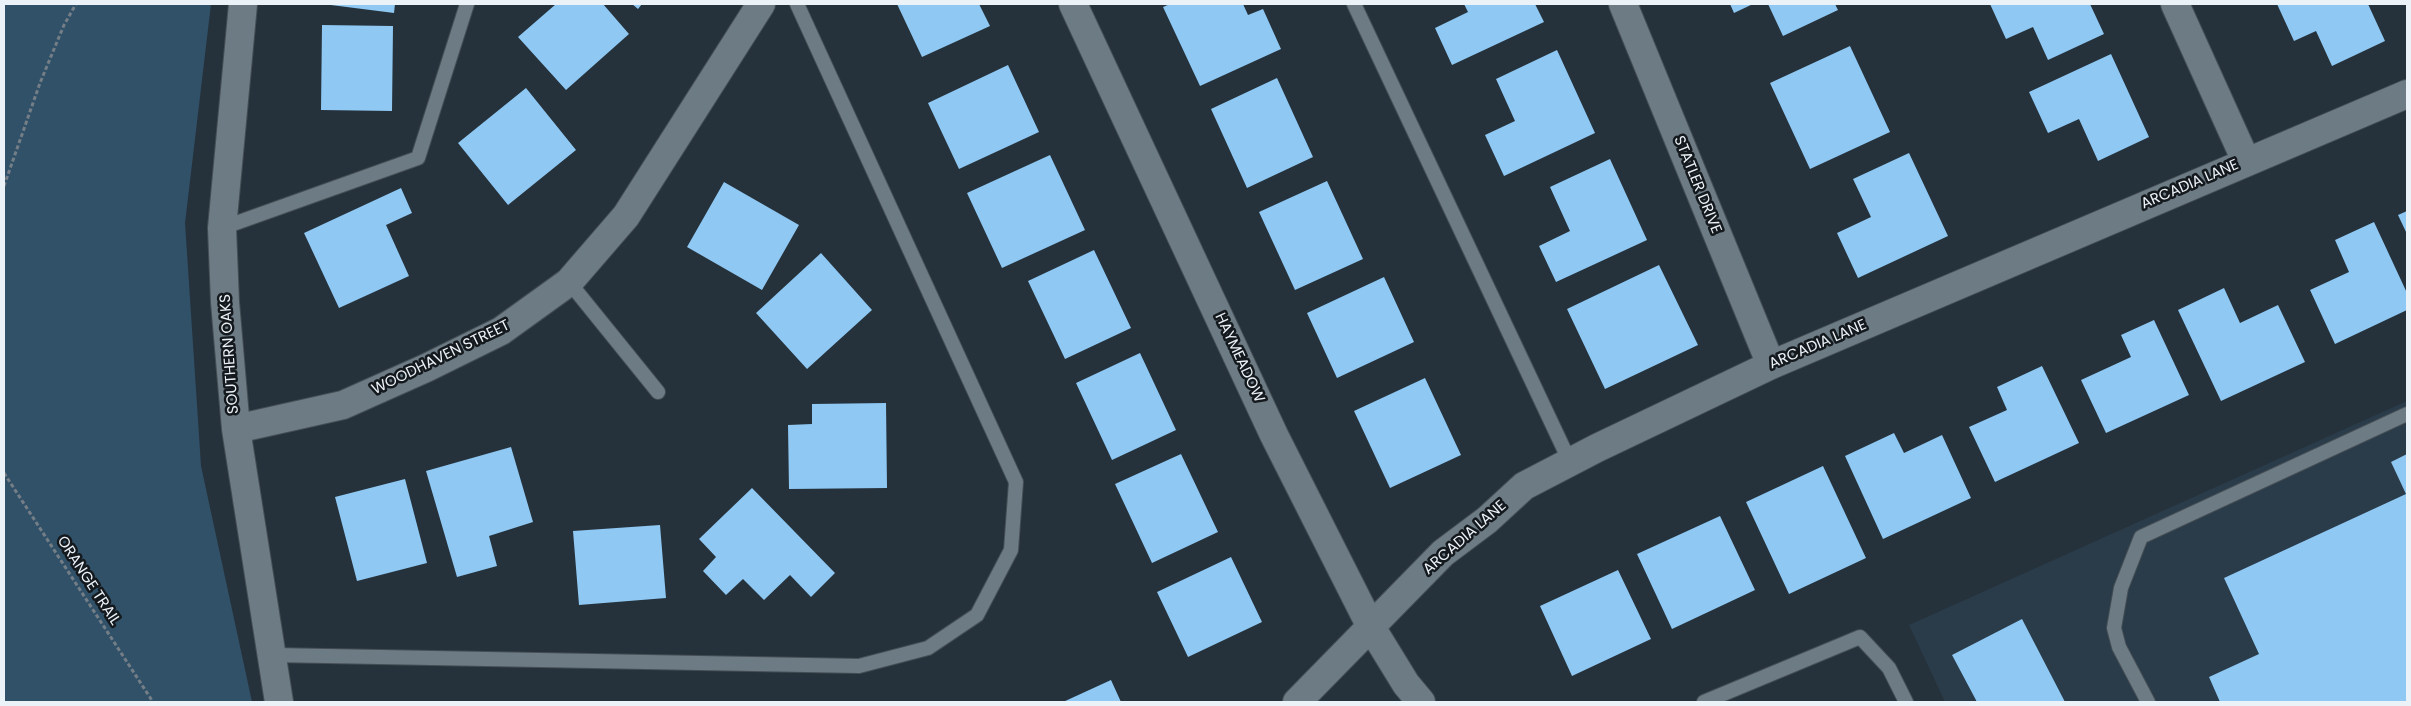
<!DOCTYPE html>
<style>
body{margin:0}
#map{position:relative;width:2411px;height:706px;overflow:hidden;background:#26323b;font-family:Poppins,sans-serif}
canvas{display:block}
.frame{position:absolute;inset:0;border:5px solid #ebf2f8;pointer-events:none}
</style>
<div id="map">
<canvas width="2411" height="706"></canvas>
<div class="frame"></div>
</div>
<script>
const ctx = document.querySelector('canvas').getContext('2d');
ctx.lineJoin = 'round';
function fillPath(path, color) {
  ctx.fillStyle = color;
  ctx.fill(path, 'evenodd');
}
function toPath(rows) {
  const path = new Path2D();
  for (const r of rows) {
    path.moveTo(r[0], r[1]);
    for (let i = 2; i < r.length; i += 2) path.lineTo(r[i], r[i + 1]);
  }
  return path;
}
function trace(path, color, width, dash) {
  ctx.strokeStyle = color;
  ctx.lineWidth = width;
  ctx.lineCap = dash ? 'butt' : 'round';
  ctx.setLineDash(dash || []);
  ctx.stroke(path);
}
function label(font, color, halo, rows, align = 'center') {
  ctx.font = font + ' Poppins,sans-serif';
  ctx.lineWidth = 5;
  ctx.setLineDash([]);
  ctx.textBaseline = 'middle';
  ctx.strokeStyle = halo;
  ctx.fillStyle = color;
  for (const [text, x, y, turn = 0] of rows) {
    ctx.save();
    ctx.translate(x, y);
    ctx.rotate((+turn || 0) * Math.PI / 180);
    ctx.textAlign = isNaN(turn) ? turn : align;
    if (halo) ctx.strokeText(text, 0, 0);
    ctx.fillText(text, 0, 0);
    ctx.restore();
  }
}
fillPath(toPath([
 [2407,401,2407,702,1945,702,1909,625]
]), '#2a3b49');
fillPath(toPath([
 [4,4,211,4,185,223,201,466,252,702,4,702]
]), '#315169');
fillPath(toPath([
 [323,4,395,4,394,13],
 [556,4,603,4,629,34,566,90,518,37],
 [632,4,642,4,638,9],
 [897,4,979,4,990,26,922,57],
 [1170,4,1243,4,1248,15,1263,9,1281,49,1200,86,1163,7],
 [1464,4,1535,4,1544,22,1452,65,1435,28,1468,12],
 [1730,4,1753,4,1734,13],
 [1768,4,1835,4,1838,10,1783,36],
 [1990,4,2090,4,2104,34,2048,60,2033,27,2006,39],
 [2277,4,2368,4,2385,41,2332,66,2316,31,2294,41],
 [322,25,393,26,392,111,321,110],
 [1850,46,1890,132,1810,169,1770,83],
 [1557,50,1595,133,1504,176,1485,135,1515,121,1496,79],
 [2111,54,2149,137,2098,161,2079,119,2048,133,2029,92],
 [1008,65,1039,132,959,169,928,103],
 [1277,78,1313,157,1247,188,1211,109],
 [526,88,576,150,508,205,458,143],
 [1909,153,1948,236,1858,278,1837,233,1871,217,1853,179],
 [1050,155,1085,230,1002,268,967,193],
 [1610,159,1647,240,1556,282,1539,246,1570,231,1550,187],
 [1327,181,1363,259,1295,290,1259,212],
 [724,182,799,225,762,290,687,247],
 [401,188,412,213,386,225,409,276,339,308,304,233],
 [2407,211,2407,234,2398,215],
 [2374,222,2407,293,2407,310,2335,344,2310,290,2349,272,2335,240],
 [1094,250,1131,328,1065,359,1028,281],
 [821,253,872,310,807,369,756,313],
 [1659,265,1698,345,1605,389,1567,309],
 [1384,277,1414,342,1337,378,1307,313],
 [2224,288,2240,323,2278,305,2305,362,2221,401,2178,310],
 [2154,320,2189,395,2106,433,2081,380,2131,357,2121,335],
 [1140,353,1176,430,1112,460,1076,383],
 [2042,366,2079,443,1995,482,1969,427,2007,410,1997,387],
 [1425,378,1461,455,1390,488,1354,411],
 [886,403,887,488,789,489,788,425,812,424,812,404],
 [1894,433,1904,453,1942,435,1971,498,1883,539,1845,456],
 [511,447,533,522,489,536,497,566,457,577,426,471],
 [1181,454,1218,532,1152,563,1115,484],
 [2407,454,2407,702,2220,702,2209,677,2259,654,2224,578,2406,494,2391,462],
 [1823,466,1866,558,1789,594,1746,502],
 [405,479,427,563,357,581,335,497],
 [752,488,835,573,811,597,790,575,764,600,743,579,726,595,703,571,716,557,699,539],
 [1720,516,1755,590,1672,629,1637,554],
 [660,525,666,598,579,605,573,531],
 [1231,557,1262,622,1188,657,1157,592],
 [1618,570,1651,639,1572,676,1540,606],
 [2022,619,2065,702,1977,702,1952,655],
 [1111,680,1121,702,1063,702]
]), '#8ec8f3');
const lane = toPath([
 [1354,4,1570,462],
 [222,228,418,158,467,4],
 [569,282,658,392],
 [273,655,859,666,928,648,977,615,1011,550,1016,482,797,4],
 [1704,702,1860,637,1889,668,1906,702],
 [2148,702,2119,647,2114,628,2121,588,2141,537,2407,414]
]);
const street = toPath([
 [243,4,222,228,225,302,236,429,279,702],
 [1073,4,1274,435,1371,627,1406,684,1421,702],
 [1623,4,1771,365],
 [2175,4,2246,161],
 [236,429,343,405,426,368,501,331,569,282,626,216,761,4],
 [1297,702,1443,553,1487,520,1524,486,1597,448,1771,365,2407,94]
]);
trace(lane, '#444e55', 16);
trace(street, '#444e55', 30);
trace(toPath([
 [4,186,40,83,64,25,76,4],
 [4,473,153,702]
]), '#747e86', 3, [4, 2.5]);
trace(lane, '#6d7b85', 14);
trace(street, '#6d7b85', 28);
label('15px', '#ebf2f8', '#14191d', [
 ["STATLER DRIVE",1697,185,68],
 ["ARCADIA LANE",2190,185,-23],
 ["ARCADIA LANE",1818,345,-23],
 ["SOUTHERN OAKS",230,354,-94],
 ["WOODHAVEN STREET",441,358,-26],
 ["HAYMEADOW",1239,358,65],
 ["ARCADIA LANE",1465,538,-41],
 ["ORANGE TRAIL",88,581,57]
]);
</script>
